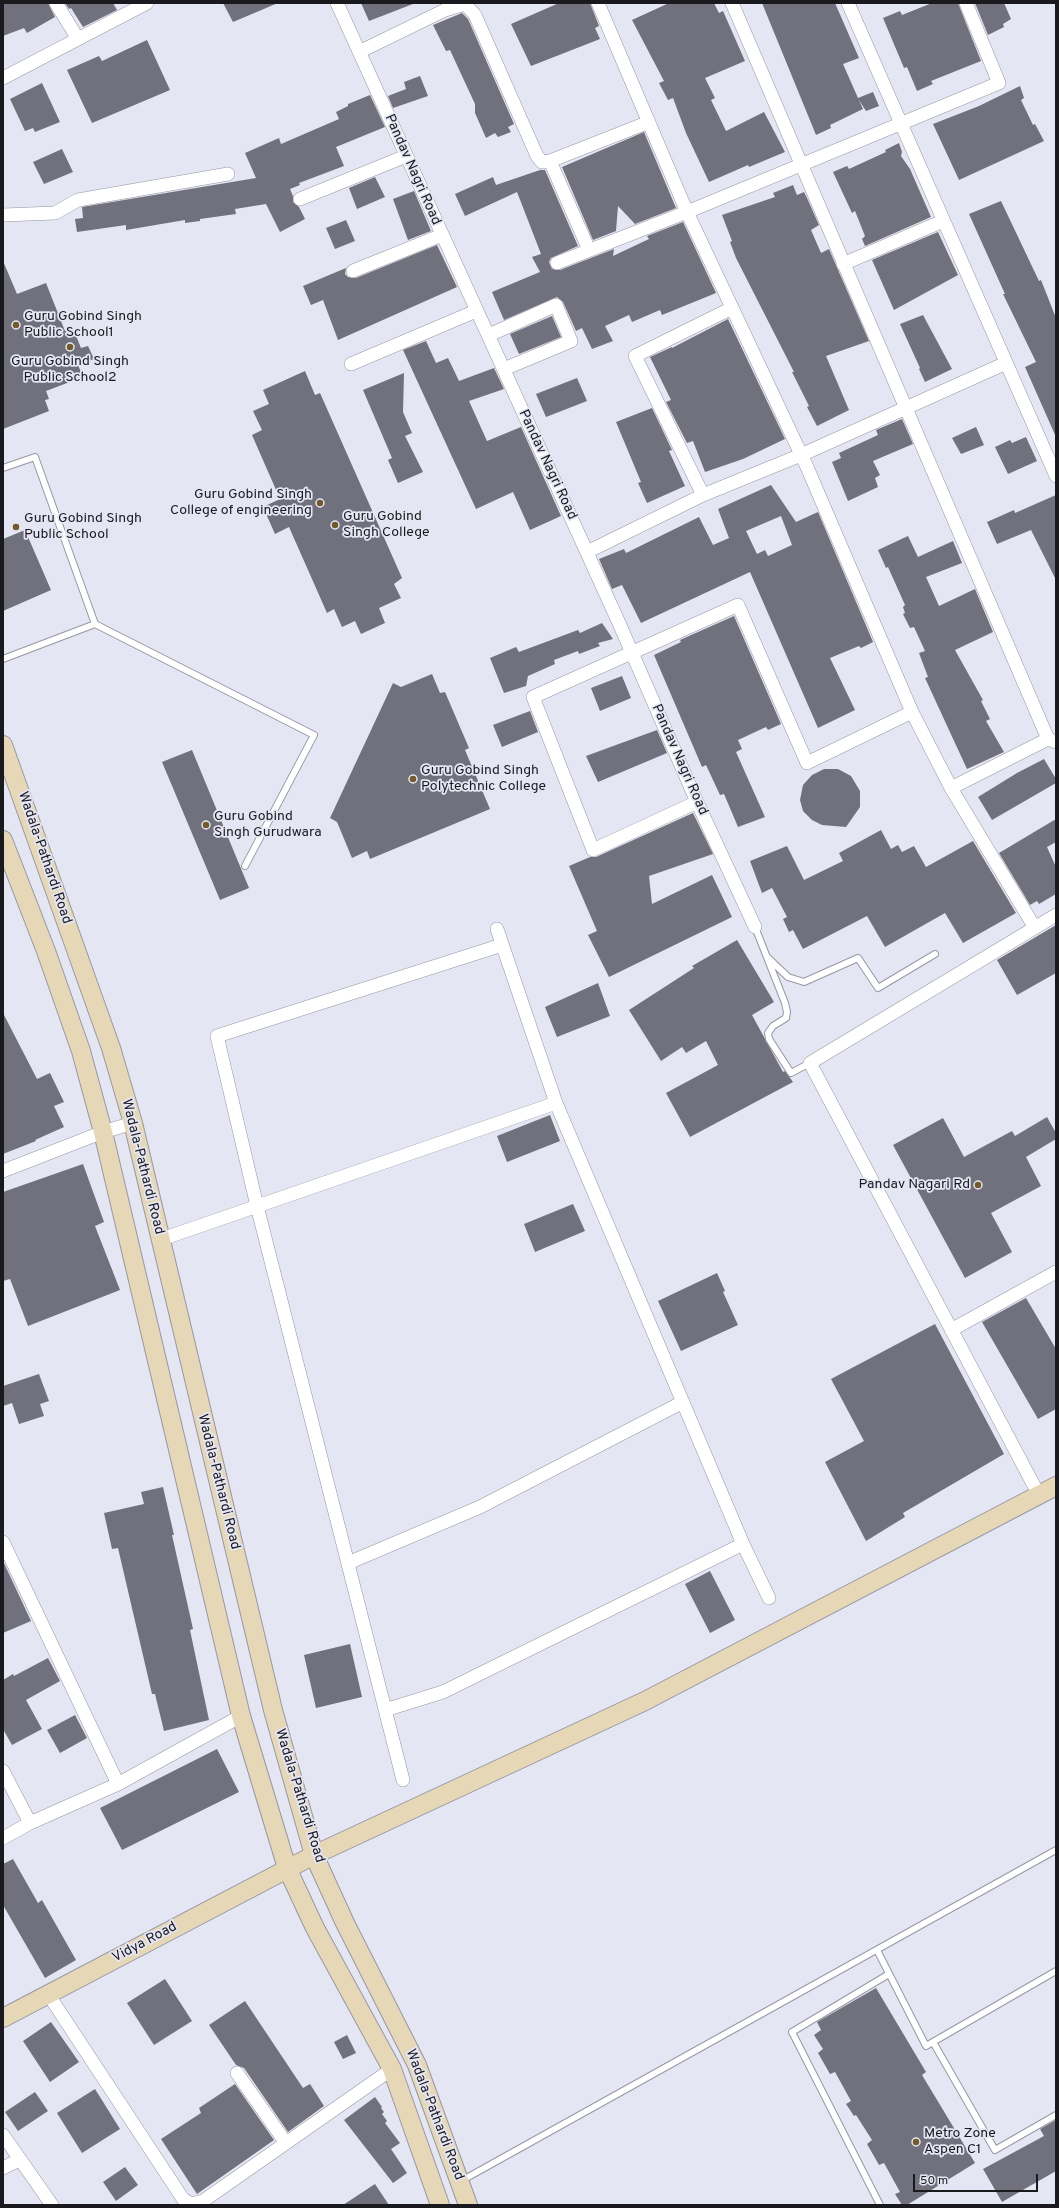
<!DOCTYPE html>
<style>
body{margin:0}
#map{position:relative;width:1059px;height:2208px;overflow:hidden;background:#e5e6f3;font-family:Overpass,sans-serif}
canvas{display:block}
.frame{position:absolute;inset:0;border:4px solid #19191e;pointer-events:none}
.scale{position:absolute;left:913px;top:2174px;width:125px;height:18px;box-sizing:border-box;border:2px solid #19191e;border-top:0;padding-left:5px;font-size:12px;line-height:14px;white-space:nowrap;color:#19191e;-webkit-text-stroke:3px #e5e6f3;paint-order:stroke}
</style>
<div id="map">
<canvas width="1059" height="2208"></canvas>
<div class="frame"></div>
<div class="scale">50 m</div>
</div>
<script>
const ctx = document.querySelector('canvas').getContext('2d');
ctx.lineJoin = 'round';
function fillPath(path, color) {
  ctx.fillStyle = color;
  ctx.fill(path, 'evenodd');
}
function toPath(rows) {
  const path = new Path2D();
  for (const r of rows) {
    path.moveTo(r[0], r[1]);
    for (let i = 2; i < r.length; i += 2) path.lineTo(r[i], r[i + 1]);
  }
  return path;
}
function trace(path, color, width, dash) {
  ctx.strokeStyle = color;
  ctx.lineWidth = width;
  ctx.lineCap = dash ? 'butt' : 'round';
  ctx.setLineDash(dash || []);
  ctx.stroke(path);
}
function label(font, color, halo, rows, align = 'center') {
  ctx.font = font + ' Overpass,sans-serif';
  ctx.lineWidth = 3.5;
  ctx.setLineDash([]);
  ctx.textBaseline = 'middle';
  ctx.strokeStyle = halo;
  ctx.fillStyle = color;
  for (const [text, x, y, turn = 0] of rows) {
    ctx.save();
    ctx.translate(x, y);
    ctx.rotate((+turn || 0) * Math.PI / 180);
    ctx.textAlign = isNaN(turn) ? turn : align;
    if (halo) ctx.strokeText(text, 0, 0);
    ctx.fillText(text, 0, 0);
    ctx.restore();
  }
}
fillPath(toPath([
 [3,3,48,3,55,17,27,33,24,28,3,36],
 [65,3,113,3,117,10,83,27,71,8,69,9],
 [223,3,278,3,233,22],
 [361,3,413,3,413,4,369,21],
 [559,3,590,3,599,26,595,28,600,39,531,66,511,24],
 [669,3,714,3,719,13,723,11,745,61,705,78,715,98,711,100,726,131,764,112,785,152,749,167,748,165,709,182,686,133,673,98,668,100,659,83,664,81,632,20],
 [762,3,835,3,859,58,843,64,858,98,873,92,879,106,866,111,859,100,863,109,830,125,831,128,816,135],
 [932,3,958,3,981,61,931,81,933,84,917,91,907,67,904,68,883,18,900,11,902,15],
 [975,3,1004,3,1011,19,1003,24,1004,27,988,35],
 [462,13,468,19,514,124,508,127,511,132,498,137,495,133,486,138,475,113,475,104,450,50,446,51,433,25],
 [147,40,170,90,92,123,67,70,99,56,102,61],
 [420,76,428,96,393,108,388,96,406,89,404,82],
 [42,83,60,122,35,132,33,128,25,131,10,99],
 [1020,86,1024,98,1021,100,1033,125,1035,124,1044,141,959,180,933,124,979,106],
 [370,95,385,127,336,147,344,166,299,183,300,185,290,189,293,196,293,202,299,207,305,219,280,232,266,204,235,209,236,214,200,219,200,221,185,223,185,220,126,230,126,225,77,232,75,219,83,218,82,207,256,178,245,153,279,138,281,144,339,119,336,112,348,106,348,104],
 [644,132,676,208,635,224,618,206,616,231,593,240,562,167],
 [899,143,902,152,901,156,910,169,931,217,865,246,862,239,865,236,855,211,852,213,833,172,847,166,849,169,886,152,885,150],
 [62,149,73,172,44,184,33,162],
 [540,170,545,170,578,246,551,258,549,262,552,269,560,270,614,249,613,256,649,239,647,236,683,222,716,293,662,315,660,310,632,322,629,315,605,326,613,341,592,349,582,328,576,331,563,302,557,297,504,320,492,292,540,272,532,257,541,254,517,192,465,216,455,194,493,177,496,185],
 [375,177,385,197,357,209,349,188],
 [793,185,797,195,804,192,807,198,819,225,811,230,821,253,829,249,869,341,826,356,849,410,817,426,807,407,809,406,792,372,794,372,736,258,730,242,732,241,722,215,775,197,773,193],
 [414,191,431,231,408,240,393,199],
 [1001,201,1039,281,1041,280,1056,318,1056,437,1025,367,1036,362,1003,294,1005,294,969,214],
 [346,220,355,241,335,249,326,228],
 [938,232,958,275,894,310,872,260],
 [437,245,457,287,338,340,323,300,311,305,303,286,346,268,345,274,348,277,356,278],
 [3,261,17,294,46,283,65,331,73,328,81,348,88,346,94,359,78,365,83,377,46,391,49,399,45,400,49,411,3,429],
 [923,315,952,369,925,382,919,369,920,368,900,324],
 [552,316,561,337,519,354,510,334],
 [728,319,785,439,743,459,705,472,693,441,687,443,666,402,671,400,650,357,672,347,672,348],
 [426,341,436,363,448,358,459,381,494,368,504,389,469,401,487,441,521,427,561,516,530,530,513,492,476,509,403,350],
 [305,371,315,395,320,393,402,578,394,584,401,598,379,608,385,623,361,634,355,621,342,627,334,609,327,613,289,527,275,534,263,507,280,499,252,435,262,430,253,411,269,404,263,390],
 [404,373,403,412,412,433,405,436,423,472,398,483,388,460,392,458,363,390],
 [577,378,587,401,546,417,536,394],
 [652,408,672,450,669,451,685,486,647,503,638,483,641,482,616,422],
 [902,419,913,444,873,461,880,475,875,478,878,487,848,501,832,462,841,458,839,453,878,435,876,430],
 [976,427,984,445,961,454,952,438],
 [1026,437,1037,461,1008,474,995,447,1010,440,1012,443],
 [771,485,796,522,818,512,873,642,861,648,859,646,830,658,855,710,818,728,750,572,641,623,622,585,612,589,599,559,624,549,626,553,699,517,713,545,729,538,718,509],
 [781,516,792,545,768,556,765,550,757,554,746,531],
 [1056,495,1056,580,1031,530,997,544,987,522,1014,510,1015,513],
 [25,530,51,590,3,611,3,539],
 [908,536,918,557,953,541,962,563,926,577,939,606,975,589,993,632,955,650,983,700,981,701,990,719,986,721,1004,752,967,769,925,678,928,677,919,653,925,651,914,627,910,628,903,614,905,613,903,607,905,605,888,567,886,568,878,550],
 [734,616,781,724,768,730,766,727,738,740,742,749,736,752,765,817,738,827,724,794,720,795,706,765,702,767,654,655,681,642,680,640],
 [602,623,613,639,598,643,600,646,579,654,578,651,554,660,555,664,528,676,526,686,504,693,490,658,516,647,519,652,578,630,580,633],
 [432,674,440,693,445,692,469,748,465,750,490,809,370,859,367,851,352,858,337,822,330,818,393,683,401,687],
 [622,676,631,698,600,711,591,688],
 [530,711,538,732,502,747,493,725],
 [657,730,667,753,598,782,586,756],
 [192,750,249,888,220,900,162,762],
 [1044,759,1056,779,1056,783,992,820,978,797,1017,773],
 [824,769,838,769,851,776,860,791,860,807,846,827,822,825,812,820,803,811,800,800,803,785,812,775],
 [693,813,713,854,649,876,652,904,712,875,732,917,609,977,588,935,597,931,569,866,590,857,596,857],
 [1056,819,1056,842,1047,847,1056,867,1056,894,1039,904,1037,901,1030,905,999,853],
 [881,830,891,849,898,845,902,852,914,846,926,867,973,841,1016,913,963,943,945,913,885,947,867,916,803,949,793,930,789,932,783,919,787,917,772,888,762,893,750,861,787,846,804,880,843,861,839,853],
 [1056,925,1056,973,1017,995,997,960],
 [737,940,774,1002,752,1015,783,1072,785,1071,793,1082,690,1137,666,1093,718,1065,706,1041,686,1053,682,1047,661,1061,629,1010,694,968,692,966],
 [598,983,610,1016,557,1037,545,1007],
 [3,1013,37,1079,50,1073,64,1102,54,1106,64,1127,35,1140,36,1141,3,1154],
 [550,1115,560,1141,507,1162,497,1136],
 [1047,1117,1056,1133,1056,1139,1026,1157,1041,1186,991,1213,1012,1252,965,1278,893,1145,943,1118,964,1157,1012,1131,1015,1136],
 [83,1164,104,1222,95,1226,120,1290,28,1326,10,1279,3,1281,3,1192],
 [573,1204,585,1231,535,1252,524,1224],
 [717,1273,725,1291,723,1292,738,1325,681,1351,658,1301],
 [1026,1298,1056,1349,1056,1409,1038,1419,982,1322],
 [935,1324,1004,1454,903,1513,905,1517,866,1541,825,1462,864,1441,831,1379],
 [39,1374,49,1401,40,1404,44,1416,19,1424,12,1403,3,1406,3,1386],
 [163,1487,174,1535,172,1535,193,1629,190,1630,209,1720,164,1731,155,1694,152,1694,118,1548,112,1549,104,1513,144,1504,141,1492],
 [3,1561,31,1621,3,1633],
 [710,1571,735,1620,710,1633,685,1584],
 [350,1644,362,1697,316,1708,304,1655],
 [48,1658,60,1681,26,1700,42,1729,12,1745,3,1729,3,1680,13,1674,14,1676],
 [75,1715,87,1738,60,1753,47,1730],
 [217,1749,239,1792,122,1850,100,1808],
 [13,1859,38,1903,42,1900,76,1960,45,1978,3,1905,3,1864],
 [165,1979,192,2021,154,2045,127,2003],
 [876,1988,926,2072,922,2075,975,2163,907,2205,902,2205,895,2194,900,2192,884,2163,879,2165,867,2144,872,2140,856,2115,854,2116,846,2104,851,2101,835,2072,830,2074,818,2053,823,2049,814,2035,821,2030,817,2022],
 [245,2001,303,2088,310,2084,324,2106,288,2132,244,2068,236,2065,209,2025],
 [51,2022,79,2062,50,2082,23,2041],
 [347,2035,356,2053,343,2059,334,2042],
 [235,2084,274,2140,197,2194,161,2139,201,2113,199,2108],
 [95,2089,120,2129,82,2153,57,2113],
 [35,2092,48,2111,18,2131,5,2112],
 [375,2097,382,2107,381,2108,384,2112,382,2114,387,2121,385,2123,400,2143,391,2149,407,2173,393,2183,344,2120],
 [1056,2120,1056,2171,1002,2202,983,2169,1044,2136,1040,2129],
 [125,2167,138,2185,116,2201,103,2182],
 [375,2184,389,2205,343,2205]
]), '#71717d');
const lane = toPath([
 [3,468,35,457,95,624],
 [3,659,95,624,314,735,245,866],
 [755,927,785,1003,787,1012,786,1018,773,1026,768,1033,769,1039,791,1073,810,1063],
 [767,957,788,977,804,982,858,958,878,988,935,954],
 [877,1950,926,2046,1056,1971],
 [933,2042,995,2150,1056,2115],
 [461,2181,1056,1850],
 [880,2205,792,2032,889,1974]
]);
const street = toPath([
 [56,3,78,39],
 [337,3,619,623,697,802,755,927],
 [598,3,687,212,807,467,912,712,951,788,1035,928],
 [732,3,1048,739],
 [848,3,1056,476],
 [359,52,445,10,465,4,475,15,537,156,542,162,550,161,649,122],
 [3,78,147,3],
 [550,161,589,250],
 [300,199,406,156],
 [3,215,55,213,78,200,228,174],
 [557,263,687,212,999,83,966,3],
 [843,264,943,221],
 [353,271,442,235],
 [489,335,556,305,571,341,504,369],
 [351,364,476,311],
 [703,495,635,356,732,308],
 [587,552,703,495,801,455,1006,363],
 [951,788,1048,739,1056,742],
 [697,802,593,850,533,697,738,605,807,763,912,712],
 [497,929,556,1103,743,1544,769,1598],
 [3,1171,103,1132,133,1123],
 [159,1240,556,1103],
 [951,1330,1056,1272],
 [1039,1495,810,1063,1056,915],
 [3,1542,118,1784],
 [348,1563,480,1507,683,1402],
 [385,1710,443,1692,743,1544],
 [3,1771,30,1823],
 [403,1780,257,1206,217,1036,502,945],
 [3,1838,30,1823,118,1784,241,1716],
 [48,1994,183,2199,191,2204,203,2201,392,2069],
 [237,2073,286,2143],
 [3,2135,52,2205],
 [3,2168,19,2160]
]);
const secondary = toPath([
 [3,745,111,1048,133,1123,273,1710,314,1855,345,1923,417,2065,468,2205],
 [3,840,46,951,81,1051,103,1132,241,1716,287,1868,315,1928,392,2069,440,2205],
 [3,2018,314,1855,645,1701,1056,1486]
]);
trace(lane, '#9797a4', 8);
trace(street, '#9797a4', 14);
trace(secondary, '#9797a4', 20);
trace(lane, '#fff', 6);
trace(street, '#fff', 13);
trace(secondary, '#e6d8b7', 18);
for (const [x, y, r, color] of [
 [16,325,4,"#725a2a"],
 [70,347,4,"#725a2a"],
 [320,503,4,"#725a2a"],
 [335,525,4,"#725a2a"],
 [16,527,4,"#725a2a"],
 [413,779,4,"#725a2a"],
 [206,825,4,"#725a2a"],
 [978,1185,4,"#725a2a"],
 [916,2142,4,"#725a2a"]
]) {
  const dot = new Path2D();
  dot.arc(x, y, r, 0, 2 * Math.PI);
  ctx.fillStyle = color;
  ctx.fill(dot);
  trace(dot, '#e5e6f3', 1.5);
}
label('14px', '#19191e', '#e5e6f3', [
 ["Pandav Nagri Road",412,170,66],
 ["Pandav Nagri Road",547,465,65],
 ["Pandav Nagri Road",679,760,66],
 ["Wadala-Pathardi Road",44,858,71],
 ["Wadala-Pathardi Road",142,1167,76],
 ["Wadala-Pathardi Road",218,1482,76],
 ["Wadala-Pathardi Road",299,1796,73],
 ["Vidya Road",145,1943,-28],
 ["Wadala-Pathardi Road",434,2115,69]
]);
label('14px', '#19191e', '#e5e6f3', [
 ["Guru Gobind Singh",24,317],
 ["Public School1",24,333],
 ["Guru Gobind Singh",70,362,"center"],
 ["Public School2",70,378,"center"],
 ["Guru Gobind Singh",312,495,"right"],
 ["College of engineering",312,511,"right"],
 ["Guru Gobind",343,517],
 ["Singh College",343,533],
 ["Guru Gobind Singh",24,519],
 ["Public School",24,535],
 ["Guru Gobind Singh",421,771],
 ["Polytechnic College",421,787],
 ["Guru Gobind",214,817],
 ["Singh Gurudwara",214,833],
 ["Pandav Nagari Rd",970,1185,"right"],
 ["Metro Zone",924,2134],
 ["Aspen C1",924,2150]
], 'left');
</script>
